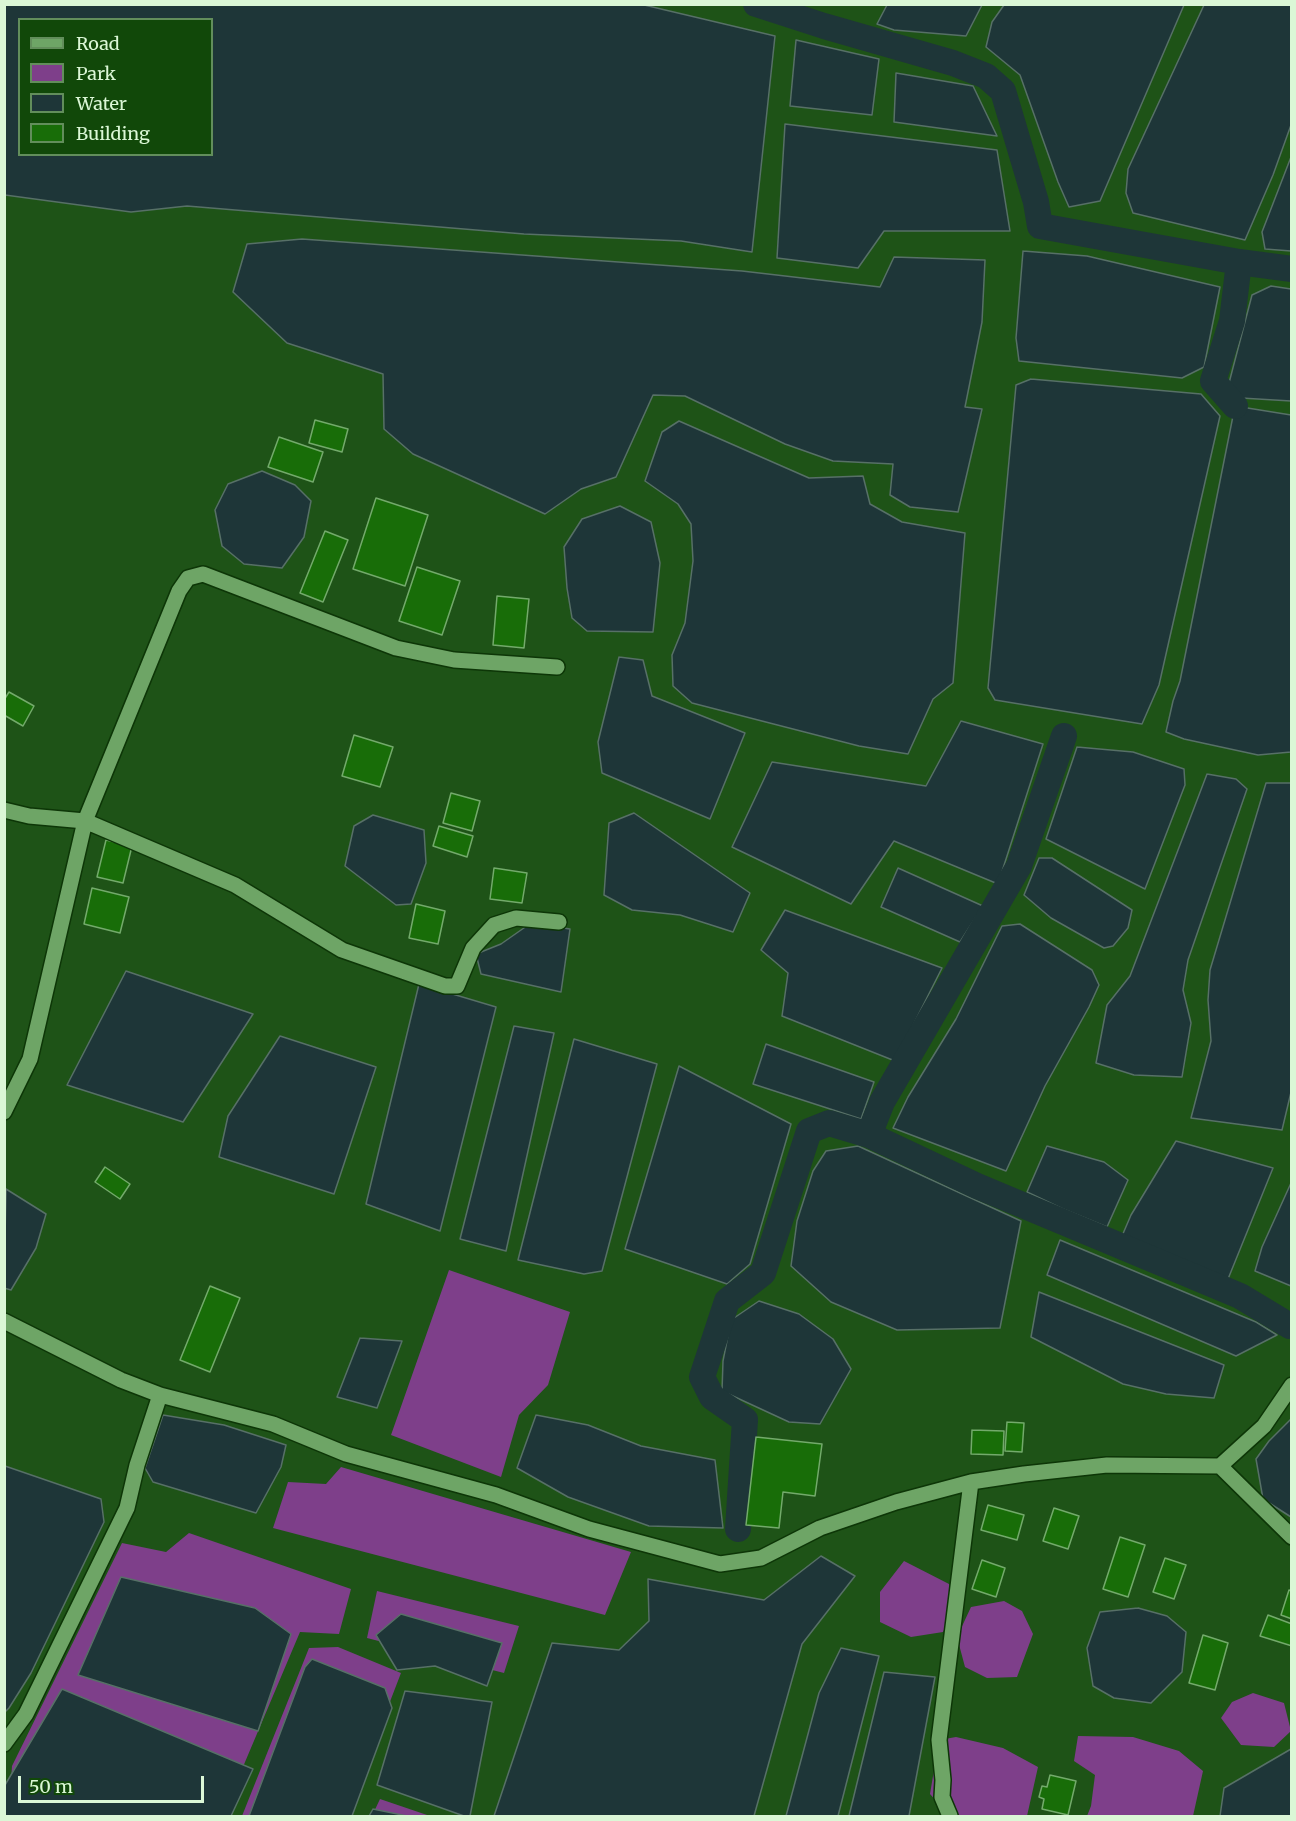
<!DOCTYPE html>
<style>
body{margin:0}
#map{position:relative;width:1296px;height:1821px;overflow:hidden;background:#1e5317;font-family:Merriweather,serif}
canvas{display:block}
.frame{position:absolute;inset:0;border:6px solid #dbf7d6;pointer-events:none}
.legend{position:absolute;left:18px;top:18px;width:195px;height:138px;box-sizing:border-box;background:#114809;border:2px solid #628e5b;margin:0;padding:8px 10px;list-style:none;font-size:18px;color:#dbf7d6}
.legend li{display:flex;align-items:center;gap:12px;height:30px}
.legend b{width:30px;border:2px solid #628e5b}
.scale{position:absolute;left:18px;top:1776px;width:186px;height:27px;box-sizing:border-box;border:3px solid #dbf7d6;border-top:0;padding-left:8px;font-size:18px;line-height:21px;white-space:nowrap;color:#dbf7d6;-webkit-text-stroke:4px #114809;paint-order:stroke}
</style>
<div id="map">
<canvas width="1296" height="1821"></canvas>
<div class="frame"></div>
<ul class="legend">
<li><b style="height:8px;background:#6ea566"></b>Road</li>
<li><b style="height:16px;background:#7e3f8a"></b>Park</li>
<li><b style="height:16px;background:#1e3638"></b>Water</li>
<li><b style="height:16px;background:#186d08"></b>Building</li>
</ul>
<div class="scale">50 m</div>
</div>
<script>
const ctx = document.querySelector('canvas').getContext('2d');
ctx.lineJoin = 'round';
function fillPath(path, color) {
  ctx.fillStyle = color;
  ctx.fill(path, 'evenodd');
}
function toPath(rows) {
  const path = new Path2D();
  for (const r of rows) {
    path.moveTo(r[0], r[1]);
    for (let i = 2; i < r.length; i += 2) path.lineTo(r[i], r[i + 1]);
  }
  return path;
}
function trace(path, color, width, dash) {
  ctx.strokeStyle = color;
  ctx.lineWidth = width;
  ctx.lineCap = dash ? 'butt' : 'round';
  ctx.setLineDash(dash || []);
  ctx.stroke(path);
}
fillPath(toPath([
 [449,1270,570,1312,548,1385,519,1415,501,1477,391,1435],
 [341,1467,631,1552,605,1615,273,1528,288,1482,326,1484],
 [189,1533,351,1589,339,1634,300,1632,226,1807,12,1816,9,1811,12,1766,122,1543,166,1552],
 [904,1561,949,1584,958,1601,943,1632,911,1637,880,1622,880,1592],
 [377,1591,519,1626,504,1673,367,1638],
 [1004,1601,1022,1611,1033,1634,1017,1677,987,1678,965,1667,957,1637,971,1607],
 [338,1647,401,1673,346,1816,242,1816,309,1648],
 [1253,1693,1284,1703,1291,1731,1274,1747,1241,1745,1221,1718,1232,1702],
 [1078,1736,1133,1737,1179,1751,1203,1771,1193,1816,1087,1816,1091,1806,1095,1775,1074,1761],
 [956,1737,1003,1748,1038,1767,1027,1816,947,1816,947,1813,930,1794,939,1740],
 [380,1799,430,1816,372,1816]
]), '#7e3f8a');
const water = toPath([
 [640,4,775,36,752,252,681,241,524,234,187,206,131,212,5,195,5,5,640,4],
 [20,20,212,20,212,154,20,154,20,20],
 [887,5,887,4,982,5,966,36,894,30,877,24,887,5],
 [1004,5,1184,5,1100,201,1069,207,1058,182,1020,75,986,47,992,22,1004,5],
 [1204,5,1291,5,1291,125,1273,175,1245,240,1133,213,1126,193,1128,169,1204,5],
 [796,40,879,59,872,115,790,106,796,40],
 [896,73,973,86,997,136,894,122,896,73],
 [785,124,997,150,1010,231,884,231,858,268,777,258,785,124],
 [1291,157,1291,251,1265,249,1262,232,1291,157],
 [302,239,742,271,880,287,894,257,985,260,982,322,965,407,982,409,958,512,910,507,890,495,893,464,833,461,785,444,685,396,653,395,616,477,581,489,545,514,413,454,384,429,383,374,287,343,233,292,247,244,302,239],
 [1023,251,1087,256,1220,287,1204,367,1182,378,1019,361,1016,338,1023,251],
 [1271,286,1291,289,1291,401,1241,398,1229,383,1252,295,1271,286],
 [1031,379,1201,394,1220,416,1159,685,1142,724,995,700,988,688,1016,385,1031,379],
 [1235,406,1291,415,1291,752,1258,755,1184,739,1166,732,1173,701,1180,681,1235,406],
 [679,421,809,478,863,476,870,504,902,522,965,533,953,683,933,699,908,754,859,746,692,703,673,686,672,655,685,623,693,561,691,524,678,504,645,481,662,432,679,421],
 [262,471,295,485,311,501,304,537,282,568,244,564,222,546,215,510,228,484,262,471],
 [620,506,651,522,660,563,653,632,587,631,572,618,567,588,564,547,582,519,620,506],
 [619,657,643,660,652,696,745,733,710,819,602,773,598,742,619,657],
 [961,721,1043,744,998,884,894,841,851,904,732,847,772,762,926,786,961,721],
 [1077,747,1133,752,1184,769,1185,785,1145,889,1046,839,1077,747],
 [1207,774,1236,779,1247,789,1188,960,1183,990,1191,1023,1182,1077,1134,1075,1096,1063,1107,1005,1130,976,1207,774],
 [1266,783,1292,783,1292,1088,1282,1130,1191,1118,1211,1041,1208,1000,1210,970,1266,783],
 [634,813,750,893,733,932,680,915,632,910,604,895,609,823,634,813],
 [373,815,424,830,426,863,411,904,396,905,345,866,354,826,373,815],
 [1039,858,1052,858,1132,910,1128,928,1113,946,1104,948,1051,918,1024,895,1039,858],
 [898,868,983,906,960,942,881,907,898,868],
 [785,910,942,968,895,1061,782,1016,788,973,761,950,785,910],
 [531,923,570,929,561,992,481,974,476,954,501,944,531,923],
 [1020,924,1092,970,1099,985,1089,1007,1045,1086,1006,1171,893,1128,908,1097,956,1019,1002,926,1020,924],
 [126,971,253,1014,183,1122,67,1085,126,971],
 [419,984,496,1007,440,1231,366,1204,419,984],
 [514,1026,554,1033,506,1251,460,1239,514,1026],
 [280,1036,376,1067,334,1194,219,1157,228,1116,280,1036],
 [574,1039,657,1064,602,1271,584,1274,518,1260,574,1039],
 [766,1044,874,1082,861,1119,753,1084,766,1044],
 [679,1066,791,1124,750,1264,727,1284,625,1249,679,1066],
 [1176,1141,1273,1168,1228,1279,1122,1236,1131,1215,1176,1141],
 [858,1146,1021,1221,1000,1328,897,1330,831,1302,791,1266,797,1221,813,1171,826,1151,858,1146],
 [1047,1146,1104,1162,1128,1180,1107,1227,1063,1209,1027,1192,1047,1146],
 [1291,1183,1291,1286,1255,1271,1262,1247,1291,1183],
 [6,1189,46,1214,36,1248,11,1290,4,1288,6,1189],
 [1060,1240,1256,1322,1277,1335,1236,1356,1047,1275,1060,1240],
 [1039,1292,1224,1365,1214,1398,1166,1394,1123,1384,1031,1337,1039,1292],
 [759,1301,799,1314,833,1339,851,1369,820,1424,789,1422,722,1391,723,1361,731,1320,759,1301],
 [360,1338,402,1341,377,1408,337,1397,360,1338],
 [163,1415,224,1425,286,1445,281,1467,256,1513,153,1482,145,1468,163,1415],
 [536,1415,588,1425,641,1446,715,1460,723,1528,649,1526,568,1497,517,1468,536,1415],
 [1291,1419,1291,1517,1263,1499,1256,1459,1269,1441,1291,1419],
 [5,1466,101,1499,104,1522,31,1673,9,1708,5,1712,5,1466],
 [821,1556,855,1576,802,1644,754,1816,494,1816,552,1643,619,1650,649,1621,648,1579,764,1600,821,1556],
 [121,1577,255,1608,291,1634,258,1731,78,1675,121,1577],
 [1138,1608,1167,1616,1186,1632,1182,1672,1151,1703,1114,1698,1093,1686,1087,1648,1100,1612,1138,1608],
 [401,1614,502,1643,487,1686,435,1666,397,1670,376,1635,401,1614],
 [841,1648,879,1656,838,1816,786,1816,819,1693,841,1648],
 [312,1659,385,1688,392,1708,352,1816,249,1816,305,1667,312,1659],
 [884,1672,935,1677,909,1816,849,1816,884,1672],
 [62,1689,253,1769,231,1816,5,1816,5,1785,62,1689],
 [405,1691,492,1702,470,1816,464,1816,377,1785,405,1691],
 [1291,1749,1291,1816,1220,1816,1224,1788,1291,1749],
 [373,1809,407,1816,369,1816,373,1809]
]);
fillPath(water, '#1e3638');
trace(water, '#577067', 1.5);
trace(toPath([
 [756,4,824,26,953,63,986,76,1003,91,1036,202,1040,226,1239,262,1292,269],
 [1235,406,1213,381,1232,321,1239,262],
 [869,1135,882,1102,1019,866,1064,736],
 [738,1529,745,1420,712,1397,702,1377,727,1301,763,1273,809,1131,829,1123,869,1135,977,1186,1240,1296,1290,1326]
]), '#1e3638', 26);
const building = toPath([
 [315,420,348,429,342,452,309,443,315,420],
 [279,437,323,452,313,482,268,467,279,437],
 [376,498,428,515,405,586,353,569,376,498],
 [325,531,348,540,323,602,300,593,325,531],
 [417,567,460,581,442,635,399,621,417,567],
 [497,596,529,599,524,648,493,645,497,596],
 [9,692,34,706,23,726,4,715,4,700,9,692],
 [354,735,393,747,380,787,342,776,354,735],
 [451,793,480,801,472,831,443,823,451,793],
 [439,826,473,836,467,857,433,846,439,826],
 [106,840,132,846,123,883,97,877,106,840],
 [494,868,527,873,522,903,490,899,494,868],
 [92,888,129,897,120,933,84,924,92,888],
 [416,904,445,911,438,944,409,938,416,904],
 [105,1167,130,1184,120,1199,95,1182,105,1167],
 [210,1286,240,1298,210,1372,180,1360,210,1286],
 [1007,1422,1024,1423,1022,1452,1005,1451,1007,1422],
 [972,1430,1004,1431,1003,1455,971,1454,972,1430],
 [756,1437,822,1444,815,1496,783,1492,779,1528,746,1525,756,1437],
 [988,1505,1024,1515,1017,1540,981,1530,988,1505],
 [1054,1508,1079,1516,1068,1549,1043,1541,1054,1508],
 [1120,1537,1145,1545,1128,1597,1103,1589,1120,1537],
 [1165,1558,1186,1565,1174,1599,1153,1592,1165,1558],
 [982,1560,1005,1568,996,1597,972,1589,982,1560],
 [1289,1590,1292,1591,1292,1619,1281,1615,1289,1590],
 [1268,1615,1292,1624,1292,1646,1260,1636,1268,1615],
 [1203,1635,1228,1643,1215,1690,1189,1683,1203,1635],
 [1050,1775,1076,1781,1068,1815,1042,1809,1044,1799,1039,1797,1042,1786,1047,1787,1050,1775]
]);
fillPath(building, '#186d08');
trace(building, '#73aa6b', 1.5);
const minor = toPath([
 [4,810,29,816,85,821,235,885,342,950,445,986,457,986,473,948,494,925,516,918,559,922],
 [4,1112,30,1059,85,821,179,591,188,578,203,574,396,648,454,660,557,667],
 [4,1321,121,1380,160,1395,273,1424,346,1454,496,1495,589,1529,720,1564,761,1558,820,1528,896,1502,971,1482,1024,1474,1107,1465,1220,1466,1264,1426,1292,1385],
 [1220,1466,1292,1537],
 [4,1744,26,1714,127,1508,137,1465,160,1395],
 [950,1816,942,1797,943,1780,939,1740,971,1482]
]);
trace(minor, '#0d3607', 18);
trace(minor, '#6ea566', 15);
</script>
